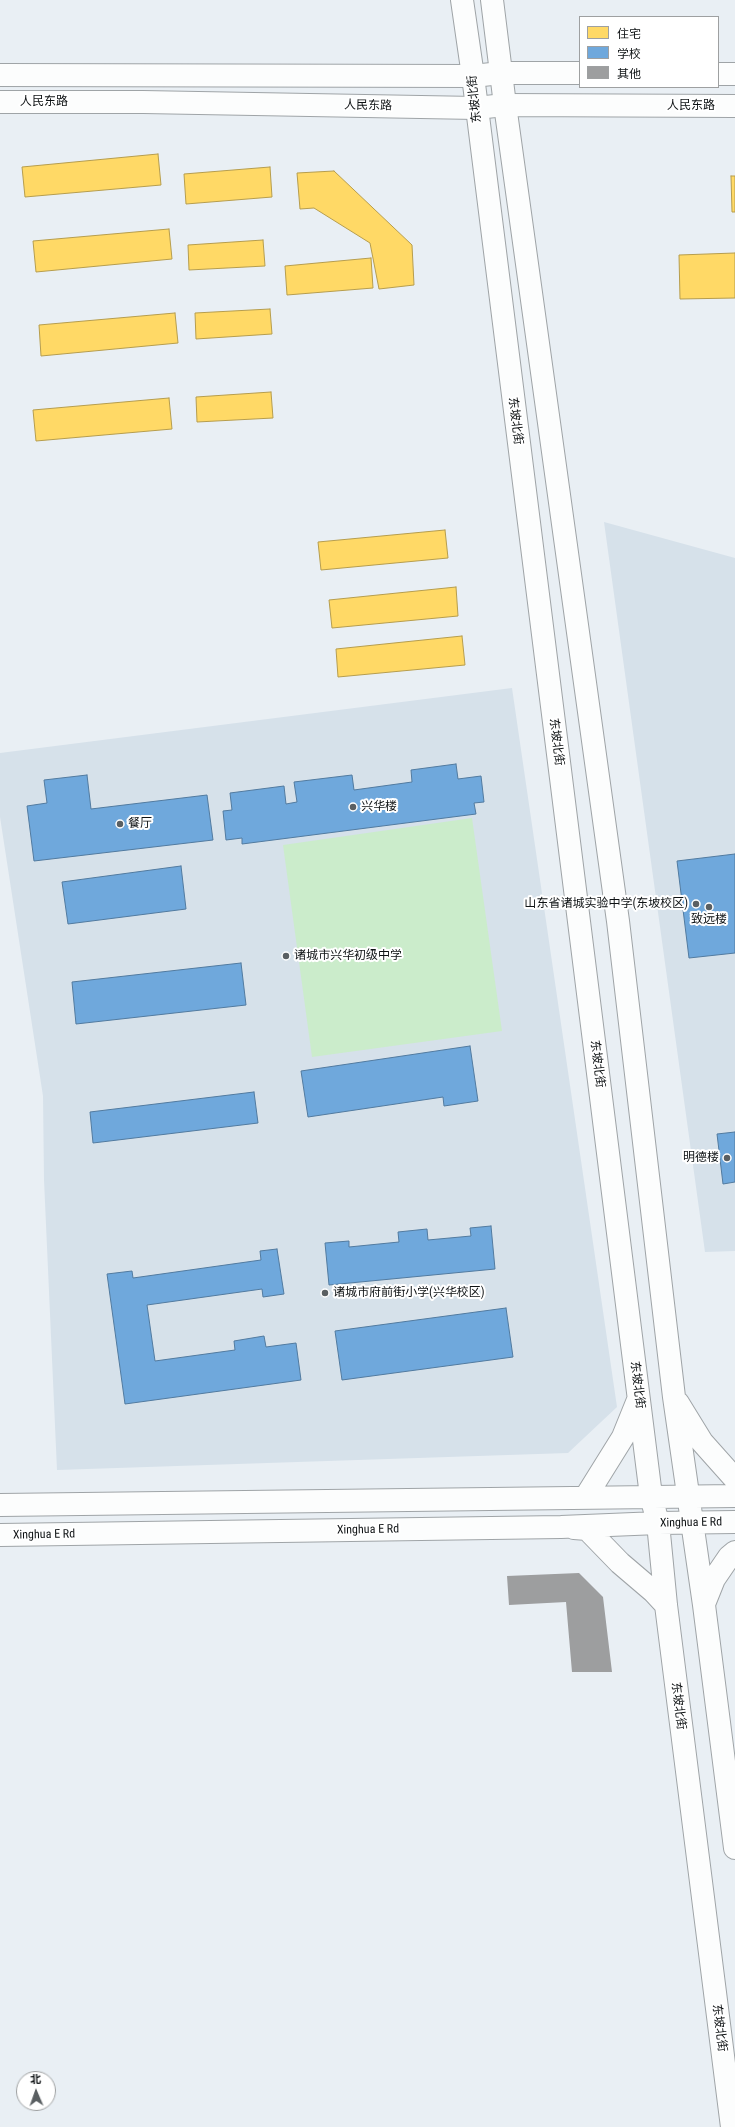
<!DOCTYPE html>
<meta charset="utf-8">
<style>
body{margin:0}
#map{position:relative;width:735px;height:2127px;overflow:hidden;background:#e9eff4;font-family:"Roboto Condensed","Noto Sans SC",sans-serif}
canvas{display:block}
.legend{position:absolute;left:579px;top:16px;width:140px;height:72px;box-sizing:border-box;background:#fff;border:1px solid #9ea0a1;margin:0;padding:5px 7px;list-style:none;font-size:12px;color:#0d1113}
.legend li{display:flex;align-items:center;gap:8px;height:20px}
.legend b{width:20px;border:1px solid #9ea0a1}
.north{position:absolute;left:16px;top:2071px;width:40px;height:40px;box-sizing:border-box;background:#fff;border:1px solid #9ea0a1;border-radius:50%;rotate:358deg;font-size:11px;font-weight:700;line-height:16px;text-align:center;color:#0d1113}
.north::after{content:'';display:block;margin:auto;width:14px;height:18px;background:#5a5f62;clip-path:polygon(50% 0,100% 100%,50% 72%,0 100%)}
</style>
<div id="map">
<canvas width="735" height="2127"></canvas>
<ul class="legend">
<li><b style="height:11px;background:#ffd966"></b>住宅</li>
<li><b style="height:11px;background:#6fa8dc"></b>学校</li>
<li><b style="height:11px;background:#9d9e9f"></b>其他</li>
</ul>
<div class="north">北</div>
</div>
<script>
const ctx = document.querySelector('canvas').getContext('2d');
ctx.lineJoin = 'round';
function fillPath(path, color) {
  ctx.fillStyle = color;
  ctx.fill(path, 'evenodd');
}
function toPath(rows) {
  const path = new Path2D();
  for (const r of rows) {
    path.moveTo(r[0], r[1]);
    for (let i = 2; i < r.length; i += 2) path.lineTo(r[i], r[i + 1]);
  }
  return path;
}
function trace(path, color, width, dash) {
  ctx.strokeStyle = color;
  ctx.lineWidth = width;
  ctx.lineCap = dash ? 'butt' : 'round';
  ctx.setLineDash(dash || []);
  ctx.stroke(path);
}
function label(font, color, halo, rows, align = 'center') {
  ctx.font = font + ' "Roboto Condensed","Noto Sans SC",sans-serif';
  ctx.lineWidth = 4;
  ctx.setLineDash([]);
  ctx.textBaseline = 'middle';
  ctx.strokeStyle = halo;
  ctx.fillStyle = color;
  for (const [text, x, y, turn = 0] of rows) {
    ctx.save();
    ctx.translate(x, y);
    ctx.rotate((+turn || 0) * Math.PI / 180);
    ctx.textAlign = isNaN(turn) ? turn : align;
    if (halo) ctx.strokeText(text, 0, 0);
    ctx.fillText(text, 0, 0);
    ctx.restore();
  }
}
fillPath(toPath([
 [604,522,735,558,735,1251,705,1252],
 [512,688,617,1407,568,1453,57,1470,44,1180,43,1096,0,817,0,753]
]), '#d6e1ea');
fillPath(toPath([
 [472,818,502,1031,312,1057,283,845]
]), '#cbeccb');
const homes = toPath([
 [158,154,161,185,25,197,22,167,158,154],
 [270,167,272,197,186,204,184,174,270,167],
 [334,171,412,245,414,285,379,289,370,243,314,208,300,209,297,173,334,171],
 [731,176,735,176,735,212,732,212,731,176],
 [169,229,172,259,36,272,33,241,169,229],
 [263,240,265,266,189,270,188,245,263,240],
 [735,253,735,298,680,299,679,255,735,253],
 [371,258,373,288,287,295,285,266,371,258],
 [270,309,272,334,196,339,195,313,270,309],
 [175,313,178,343,41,356,39,325,175,313],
 [271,392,273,418,197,422,196,397,271,392],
 [169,398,172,429,36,441,33,410,169,398],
 [445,530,448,558,321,570,318,542,445,530],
 [456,587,458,616,332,628,329,600,456,587],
 [462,636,465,665,338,677,336,649,462,636]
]);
fillPath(homes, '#ffd966');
trace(homes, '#b69d4d', 1);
const schools = toPath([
 [456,764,458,779,481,776,484,802,474,803,476,814,242,844,242,838,226,840,223,811,232,810,230,793,284,786,286,804,297,802,294,782,352,775,354,790,412,782,411,770,456,764],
 [87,775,91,809,207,795,213,840,34,861,27,806,47,803,44,780,87,775],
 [735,854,735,953,689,958,677,861,735,854],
 [181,866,186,909,68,924,62,882,181,866],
 [241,963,246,1005,76,1024,72,982,241,963],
 [470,1046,478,1101,444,1106,443,1097,308,1117,301,1071,470,1046],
 [254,1092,258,1123,93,1143,90,1112,254,1092],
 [735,1132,735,1182,723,1184,717,1134,735,1132],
 [491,1226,495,1269,329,1285,325,1243,349,1241,349,1247,399,1242,398,1232,427,1229,428,1240,471,1236,470,1228,491,1226],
 [277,1249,284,1294,263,1297,262,1289,147,1305,155,1361,235,1350,234,1341,264,1336,266,1347,296,1343,301,1380,125,1404,107,1274,132,1271,133,1278,261,1260,260,1251,277,1249],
 [506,1308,513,1357,342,1380,335,1331,506,1308]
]);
fillPath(schools, '#6fa8dc');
trace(schools, '#527ba0', 1);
fillPath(toPath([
 [579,1573,603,1597,612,1672,572,1672,566,1602,509,1605,507,1576]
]), '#9d9e9f');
const secondary = toPath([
 [462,0,473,76,651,1496,658,1523,666,1605,732,2127],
 [492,0,505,105,618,921,674,1397,704,1605,735,1848],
 [678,1403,702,1442,735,1479],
 [585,1498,623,1437,638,1400],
 [0,1505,735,1496],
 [574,1528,587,1529,620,1563,654,1592,666,1605],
 [0,1535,561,1527,658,1523,735,1522],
 [704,1604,714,1579,729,1557,735,1552]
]);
const primary = toPath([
 [718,74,735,74],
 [0,75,473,76,501,73,580,73],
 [0,102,143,102,476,108,505,105,735,106]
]);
trace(secondary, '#9fa4a7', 24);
trace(primary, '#9fa4a7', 24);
trace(secondary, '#fcfdfd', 22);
trace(primary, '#fcfdfd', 22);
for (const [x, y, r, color] of [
 [353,807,4,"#5a5f62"],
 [120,824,4,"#5a5f62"],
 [696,904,4,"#5a5f62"],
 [709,907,4,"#5a5f62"],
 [286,956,4,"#5a5f62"],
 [727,1158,4,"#5a5f62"],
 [325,1293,4,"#5a5f62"]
]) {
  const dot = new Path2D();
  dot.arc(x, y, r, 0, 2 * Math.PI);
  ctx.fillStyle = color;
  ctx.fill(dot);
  trace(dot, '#fff', 1.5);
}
label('12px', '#0d1113', '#fff', [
 ["东坡北街",475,99,-96],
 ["人民东路",44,102],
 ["人民东路",368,106,1],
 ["人民东路",691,106],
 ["东坡北街",515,421,83],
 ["东坡北街",556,742,83],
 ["东坡北街",597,1064,83],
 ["东坡北街",637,1385,83],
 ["Xinghua E Rd",691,1523,-1],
 ["Xinghua E Rd",368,1530,-1],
 ["Xinghua E Rd",44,1535,-1],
 ["东坡北街",678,1706,83],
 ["东坡北街",719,2028,83]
]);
label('12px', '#0d1113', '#fff', [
 ["兴华楼",361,807],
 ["餐厅",128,824],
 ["山东省诸城实验中学(东坡校区)",688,904,"right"],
 ["致远楼",709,920,"center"],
 ["诸城市兴华初级中学",294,956],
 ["明德楼",719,1158,"right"],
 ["诸城市府前街小学(兴华校区)",333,1293]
], 'left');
</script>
